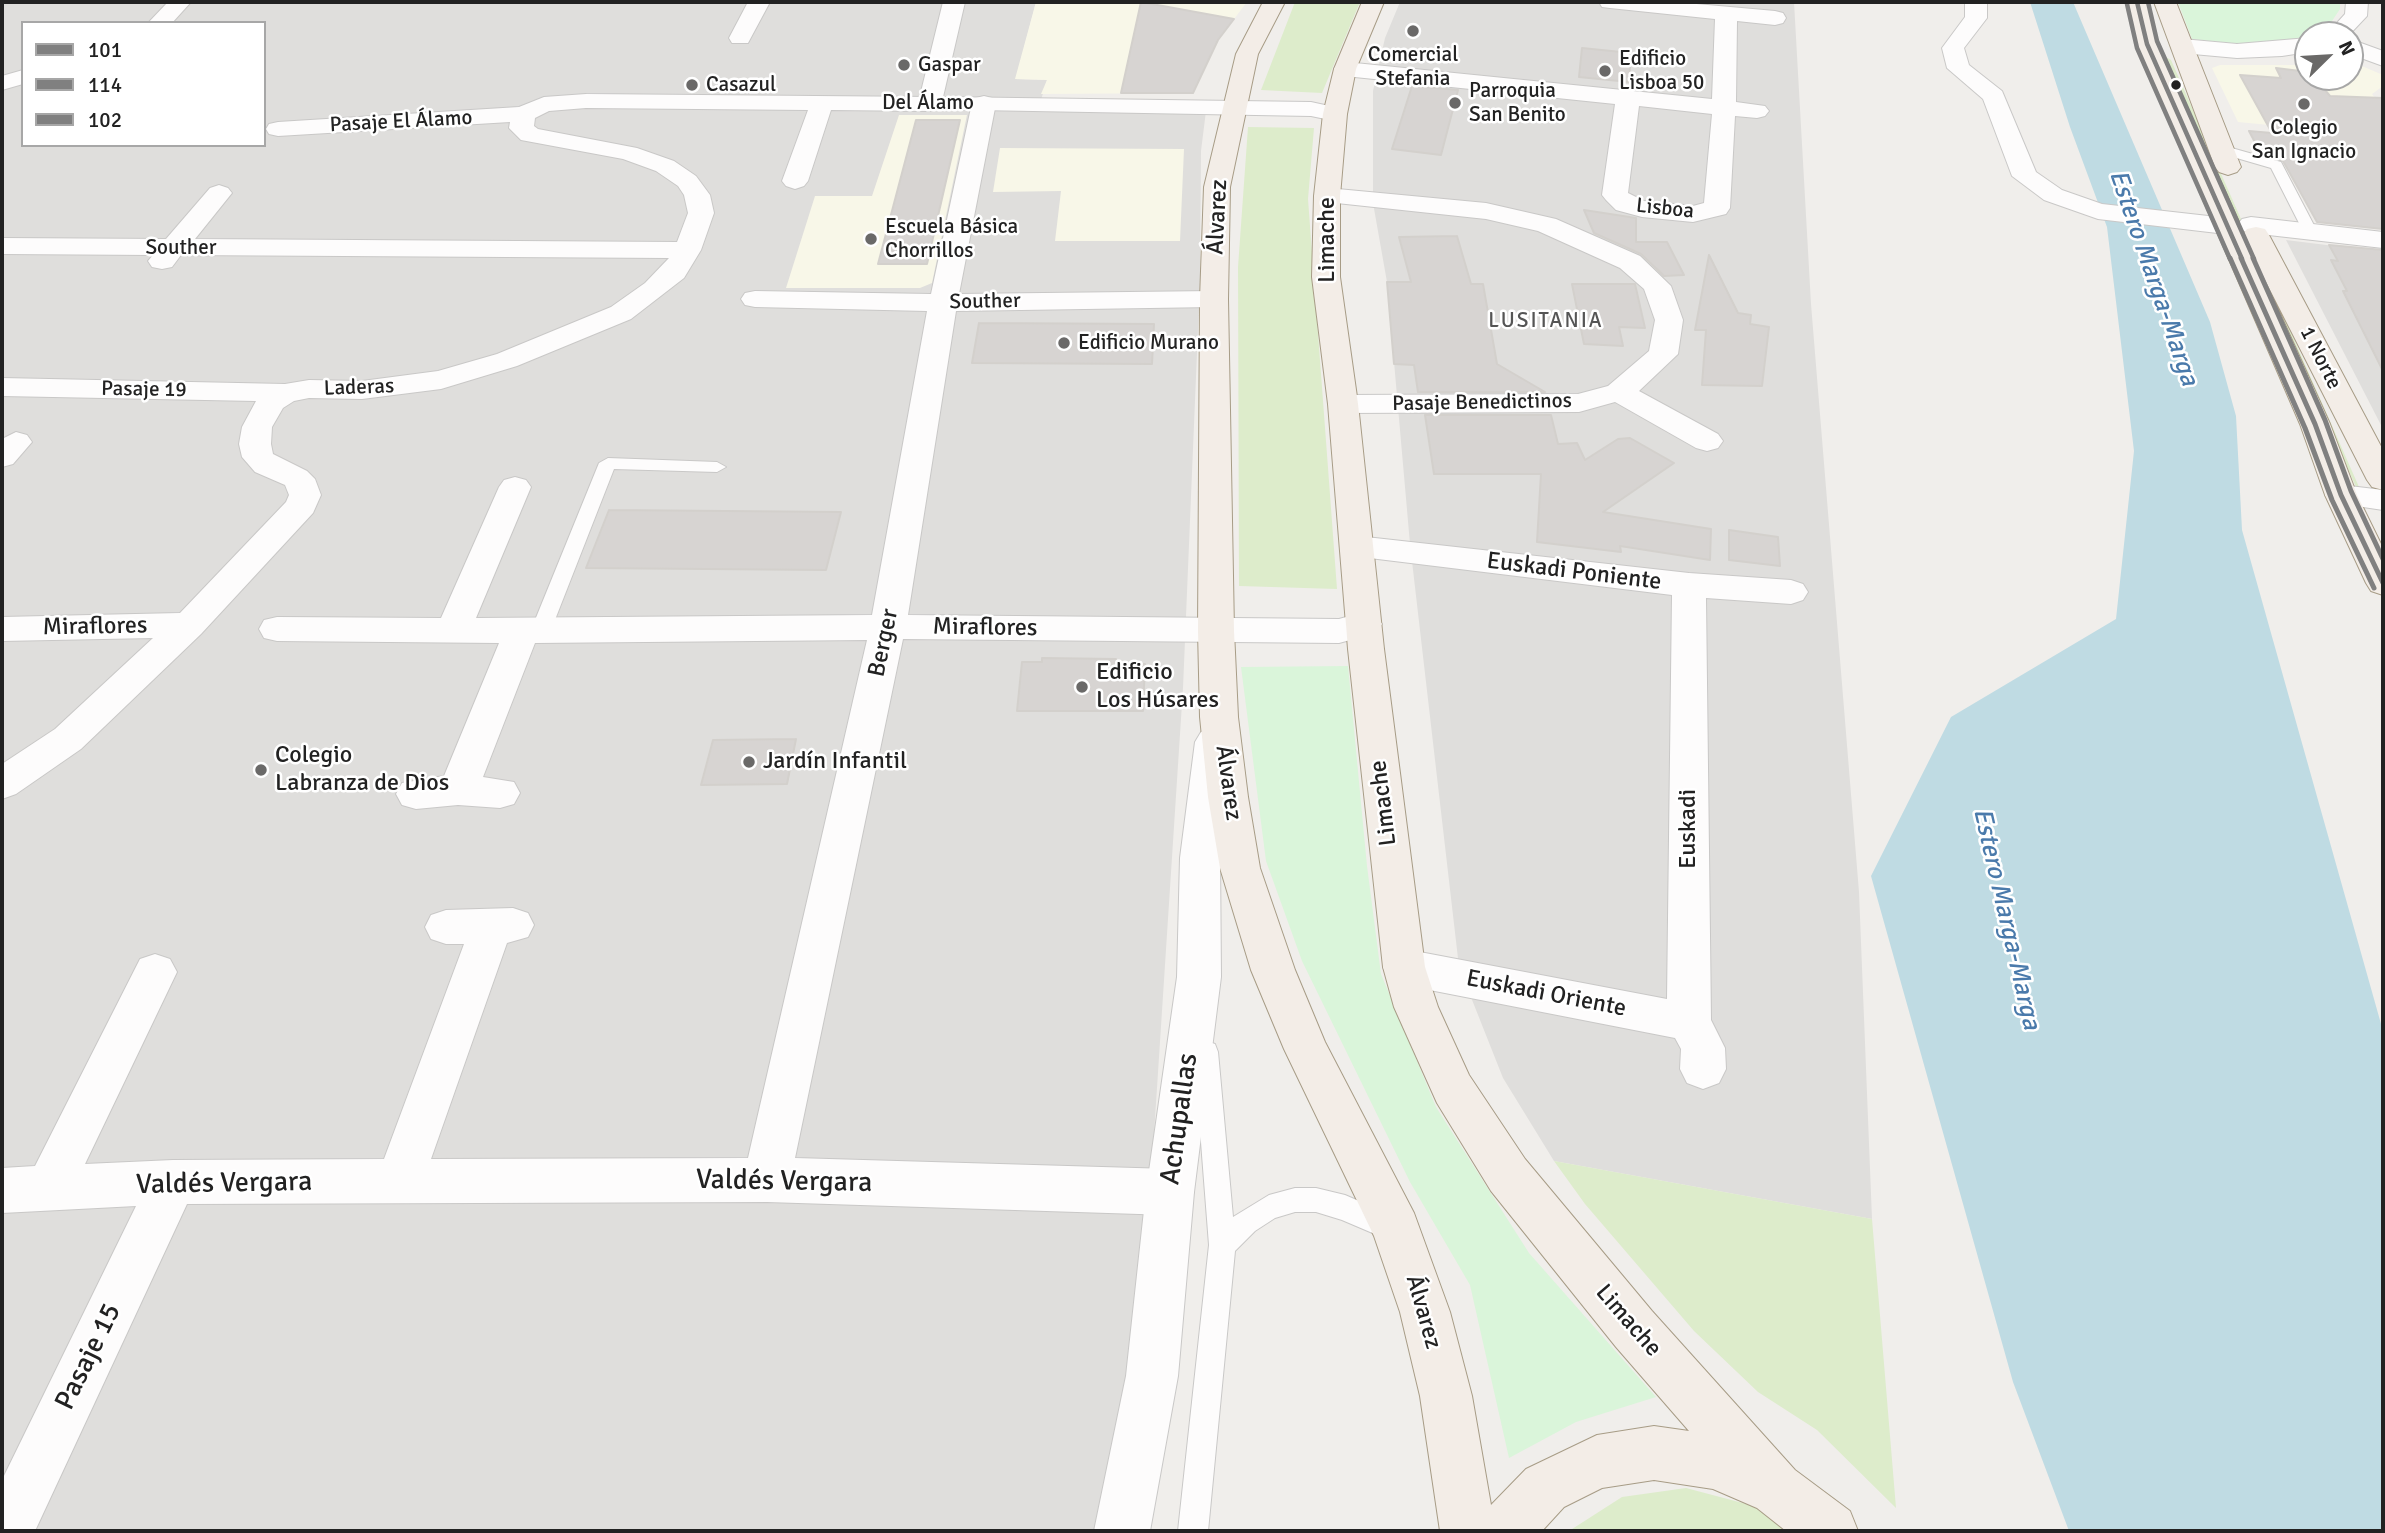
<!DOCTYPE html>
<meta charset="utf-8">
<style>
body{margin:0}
#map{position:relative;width:2385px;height:1533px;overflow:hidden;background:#f0eeeb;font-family:Signika,sans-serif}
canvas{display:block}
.frame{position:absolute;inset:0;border:4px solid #222;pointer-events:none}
.legend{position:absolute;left:21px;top:21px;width:245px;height:126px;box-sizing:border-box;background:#fff;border:2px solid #a7a7a7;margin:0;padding:9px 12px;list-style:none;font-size:21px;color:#222}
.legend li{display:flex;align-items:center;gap:14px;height:35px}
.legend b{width:35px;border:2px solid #a7a7a7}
.north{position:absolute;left:2294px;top:21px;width:70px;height:70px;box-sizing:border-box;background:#fff;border:2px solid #a7a7a7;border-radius:50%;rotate:66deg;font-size:19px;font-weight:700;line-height:28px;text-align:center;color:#222}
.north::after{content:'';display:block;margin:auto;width:24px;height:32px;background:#6a6968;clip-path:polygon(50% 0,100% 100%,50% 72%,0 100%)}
</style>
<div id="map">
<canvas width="2385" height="1533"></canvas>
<div class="frame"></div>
<ul class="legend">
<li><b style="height:9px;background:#808080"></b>101</li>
<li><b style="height:9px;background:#808080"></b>114</li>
<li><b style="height:9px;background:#808080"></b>102</li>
</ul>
<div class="north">N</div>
</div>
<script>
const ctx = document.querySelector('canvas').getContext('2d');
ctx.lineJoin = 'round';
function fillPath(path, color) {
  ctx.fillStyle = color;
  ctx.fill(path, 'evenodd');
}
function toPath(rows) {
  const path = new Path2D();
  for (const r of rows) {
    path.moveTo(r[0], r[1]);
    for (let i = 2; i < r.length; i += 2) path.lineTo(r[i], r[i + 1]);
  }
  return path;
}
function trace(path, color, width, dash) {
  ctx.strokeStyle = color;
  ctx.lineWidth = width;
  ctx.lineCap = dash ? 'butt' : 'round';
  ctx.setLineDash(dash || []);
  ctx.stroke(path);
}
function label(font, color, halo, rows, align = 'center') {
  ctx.font = font + ' Signika,sans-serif';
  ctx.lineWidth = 5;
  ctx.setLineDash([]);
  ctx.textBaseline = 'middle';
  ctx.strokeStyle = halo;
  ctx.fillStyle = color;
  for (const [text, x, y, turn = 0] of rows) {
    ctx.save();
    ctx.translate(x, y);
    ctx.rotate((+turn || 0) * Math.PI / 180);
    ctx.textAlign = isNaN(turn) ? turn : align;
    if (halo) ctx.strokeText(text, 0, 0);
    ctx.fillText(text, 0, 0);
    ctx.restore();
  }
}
fillPath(toPath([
 [2,2,1036,2,1016,79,1047,80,1038,110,1206,111,1201,151,1200,281,1183,688,1146,1257,1101,1531,2,1531],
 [23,23,264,23,264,145,23,145],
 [1400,2,1794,2,1811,304,1859,892,1872,1219,1554,1161,1503,1078,1459,967,1410,544,1387,282,1373,203,1373,91,1385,38],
 [2286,240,2383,252,2383,429]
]), '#dfdedc');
fillPath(toPath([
 [1036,2,1247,2,1218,40,1193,93,1041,94,1047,80,1015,79],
 [2350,61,2383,75,2383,86,2372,94,2383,109,2383,136,2238,122,2212,68,2220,65,2308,65,2308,77,2350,77],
 [899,115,967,115,932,283,920,288,786,288,815,196,872,196],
 [1000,148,1184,149,1180,241,1055,241,1061,191,993,192]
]), '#f8f7e8');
fillPath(toPath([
 [1295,2,1360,2,1322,93,1261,90],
 [2164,56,2171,60,2359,487,2356,487,2169,67,2160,57],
 [1248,127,1314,128,1308,199,1337,589,1239,586,1238,267],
 [1554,1161,1872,1219,1896,1508,1817,1430,1758,1392,1694,1331,1585,1204],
 [1686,1488,1754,1506,1796,1531,1569,1531,1622,1497]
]), '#ddeccb');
fillPath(toPath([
 [2178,2,2340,2,2340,9,2330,24,2306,37,2285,43,2245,45,2192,39],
 [1348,666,1367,866,1381,974,1436,1107,1529,1253,1656,1397,1576,1422,1509,1458,1470,1285,1410,1182,1302,961,1266,861,1241,667]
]), '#daf5da');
fillPath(toPath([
 [2030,2,2073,2,2210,322,2236,416,2242,530,2383,1031,2383,1531,2069,1531,2013,1382,1871,876,1951,717,2116,619,2134,451,2107,227,2070,127]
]), '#bfdbe3');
const building = toPath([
 [1141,2,1234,19,1218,40,1193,93,1121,93,1141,2],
 [1582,48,1631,53,1629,82,1579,77,1582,48],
 [2276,68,2308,72,2308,77,2314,77,2330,96,2383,98,2383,229,2317,222,2283,161,2261,154,2249,131,2272,133,2240,75,2281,78,2276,68],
 [1412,86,1458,90,1441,155,1392,149,1412,86],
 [916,120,960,120,927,264,878,264,916,120],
 [1584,210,1636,218,1636,242,1667,242,1684,275,1664,276,1641,254,1594,233,1584,210],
 [1457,236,1471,284,1483,284,1497,364,1545,392,1418,392,1414,365,1394,364,1387,282,1411,282,1399,237,1457,236],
 [2329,245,2383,250,2383,371,2343,291,2347,291,2331,260,2338,261,2329,245],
 [1709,255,1738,313,1751,315,1750,324,1769,327,1762,386,1702,385,1706,330,1695,330,1709,255],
 [1572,284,1635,284,1645,328,1619,327,1623,346,1584,344,1572,284],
 [979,323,1154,324,1152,364,972,363,979,323],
 [1425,415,1551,415,1558,444,1577,443,1585,460,1618,439,1630,438,1674,463,1603,512,1711,529,1710,560,1620,546,1621,552,1537,542,1541,474,1434,474,1425,415],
 [609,510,841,512,826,570,586,568,609,510],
 [1729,530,1778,537,1780,566,1729,560,1729,530],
 [1042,658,1116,659,1116,663,1145,664,1143,711,1017,711,1022,662,1042,662,1042,658],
 [796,739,787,784,701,785,713,740,796,739]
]);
fillPath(building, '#d7d4d2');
trace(building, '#d3d0cc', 2);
const service = toPath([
 [2221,145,2281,162,2317,231,2315,234,2310,235,2303,231,2271,168,2216,152,2214,149,2221,145],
 [608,458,717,462,726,467,717,472,614,469,551,630,548,635,534,635,531,630,599,463,608,458],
 [1206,1041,1215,1044,1218,1052,1233,1217,1269,1195,1295,1188,1316,1188,1345,1195,1398,1218,1402,1227,1398,1236,1389,1240,1342,1220,1316,1212,1295,1212,1275,1218,1255,1231,1235,1251,1208,1531,1178,1531,1209,1245,1194,1052,1197,1044,1206,1041]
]);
const minor = toPath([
 [168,2,191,2,172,23,148,23,168,2],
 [748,2,770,2,748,43,732,43,729,38,748,2],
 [1599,2,1674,2,1775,11,1783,13,1786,18,1783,23,1775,25,1737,21,1736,102,1765,106,1769,111,1765,116,1757,118,1735,116,1730,208,1726,214,1693,222,1642,217,1616,210,1606,200,1602,195,1615,104,1345,76,1337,74,1334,69,1337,64,1345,62,1712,99,1715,19,1610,8,1602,7,1599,2],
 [1639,106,1712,114,1704,203,1693,206,1644,201,1628,193,1639,106],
 [1965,2,1987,2,1987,18,1964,48,1969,65,2002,91,2036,172,2062,190,2102,204,2226,218,2235,220,2238,224,2242,219,2251,217,2383,232,2383,248,2251,233,2242,231,2239,227,2235,232,2226,234,2098,219,2044,200,2012,176,1983,99,1947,68,1942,48,1965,17,1965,2],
 [2350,39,2383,51,2383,66,2350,54,2350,39],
 [23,70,23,84,2,90,2,76,23,70],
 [586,94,930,97,938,99,942,104,938,109,930,111,831,110,808,181,804,186,795,189,786,186,782,181,808,110,586,108,549,111,535,118,534,126,538,129,637,148,674,161,696,176,710,195,714,213,701,250,684,278,631,319,517,366,441,389,362,399,309,398,294,401,283,408,272,427,271,444,273,454,307,471,315,479,321,495,313,513,201,634,81,749,16,794,2,799,2,764,55,729,153,638,2,641,2,617,180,613,286,502,289,495,285,485,255,472,242,457,239,444,242,427,256,401,2,396,2,378,285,384,309,380,362,381,438,371,497,354,611,307,645,283,669,258,181,255,172,267,162,269,152,267,148,261,153,255,2,254,2,238,166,239,210,188,219,185,228,188,232,193,195,239,677,242,688,213,684,195,678,186,656,171,623,159,521,140,509,128,510,122,278,136,269,134,266,129,269,124,278,122,519,107,544,97,586,94],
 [984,96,992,98,996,103,959,294,1214,291,1224,293,1228,299,1224,305,1214,307,956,311,908,615,1339,619,1364,612,1376,615,1382,624,1376,633,1339,643,903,639,795,1158,1170,1169,1187,1176,1194,1192,1187,1208,1170,1215,767,1202,187,1204,35,1531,2,1531,2,1480,136,1206,2,1213,2,1168,35,1166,140,959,155,954,170,959,177,972,85,1164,173,1160,384,1159,464,944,446,944,431,939,425,927,431,915,446,910,513,908,528,913,534,925,528,937,507,943,431,1159,748,1158,867,640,535,643,483,777,514,782,520,793,514,804,500,808,458,805,416,809,402,805,396,794,402,783,444,776,499,643,277,641,264,638,259,629,264,620,277,617,441,618,499,487,504,480,515,477,526,480,531,487,476,618,872,615,927,311,755,307,745,305,741,299,745,293,755,291,931,294,972,103,976,98,984,96],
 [1327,188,1486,203,1556,219,1640,256,1671,286,1683,320,1678,354,1639,391,1718,434,1723,441,1718,448,1707,451,1696,448,1615,402,1579,412,1343,413,1332,410,1328,404,1332,398,1343,395,1578,394,1608,386,1649,351,1655,320,1644,289,1620,268,1538,231,1486,219,1318,201,1314,196,1318,191,1327,188],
 [16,432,27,435,32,442,13,464,2,467,2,439,16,432],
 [2341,485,2383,490,2383,510,2330,502,2325,495,2330,488,2341,485],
 [1357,536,1689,573,1791,580,1803,584,1808,592,1803,600,1791,604,1706,598,1711,1020,1725,1048,1726,1069,1719,1083,1703,1089,1687,1083,1680,1069,1681,1049,1675,1038,1404,985,1389,980,1383,967,1389,954,1404,949,1667,999,1672,595,1345,555,1340,547,1345,539,1357,536]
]);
const tertiary = toPath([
 [943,2,965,2,943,97,1311,102,1343,109,1347,114,1343,119,1335,121,1311,116,922,109,918,104,943,2],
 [2346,2,2368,2,2367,16,2349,35,2326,35,2345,14,2346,2],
 [2308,38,2308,52,2282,56,2237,58,2182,53,2174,51,2171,46,2174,41,2182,39,2237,44,2308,38],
 [1214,728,1227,732,1233,742,1220,858,1221,977,1194,1192,1178,1376,1150,1531,1094,1531,1126,1376,1146,1192,1177,977,1180,858,1195,742,1201,732,1214,728]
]);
const primary = toPath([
 [1263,2,1285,2,1258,54,1230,187,1228,299,1234,631,1238,717,1248,797,1260,868,1295,970,1325,1042,1414,1213,1450,1312,1472,1396,1491,1505,1526,1469,1597,1435,1654,1426,1689,1431,1616,1347,1491,1191,1437,1103,1394,1007,1383,967,1348,649,1328,404,1312,277,1314,196,1323,114,1334,69,1362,2,1384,2,1356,69,1347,114,1340,196,1340,277,1358,404,1384,649,1425,967,1438,1007,1469,1075,1525,1159,1652,1311,1795,1470,1850,1511,1858,1531,1786,1531,1757,1508,1713,1489,1654,1480,1602,1488,1564,1507,1542,1531,1440,1531,1420,1396,1400,1312,1374,1236,1284,1049,1251,970,1220,868,1208,797,1200,717,1198,631,1200,299,1204,187,1236,54,1263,2],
 [2126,2,2148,2,2158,44,2244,233,2247,229,2256,227,2265,229,2269,235,2383,450,2383,490,2372,487,2367,480,2262,274,2330,424,2357,495,2383,548,2383,595,2371,591,2366,583,2325,495,2300,424,2136,44,2126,2],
 [2154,2,2176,2,2241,167,2237,172,2228,175,2219,172,2215,167,2154,2]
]);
trace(service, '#c9c8c7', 2);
trace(minor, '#c9c8c7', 2);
trace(tertiary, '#c9c8c7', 2);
trace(primary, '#a79c86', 2);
fillPath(service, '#fdfcfc');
fillPath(minor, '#fdfcfc');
fillPath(tertiary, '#fdfcfc');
fillPath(primary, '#f3ede7');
trace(toPath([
 [2137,2,2147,44,2242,259]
]), '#808080', 4.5);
trace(toPath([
 [2241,258,2315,424,2341,495,2383,583]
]), '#808080', 5);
trace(toPath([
 [2127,4,2137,48,2230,259]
]), '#808080', 4.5);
trace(toPath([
 [2230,258,2305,428,2332,500,2374,588]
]), '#808080', 5);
trace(toPath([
 [2148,2,2157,41,2254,259]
]), '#808080', 4.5);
trace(toPath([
 [2253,258,2325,420,2351,491,2383,559]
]), '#808080', 5);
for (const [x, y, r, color] of [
 [1413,31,7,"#6a6968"],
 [904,65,7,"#6a6968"],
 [1605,71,7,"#6a6968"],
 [692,85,7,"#6a6968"],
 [2176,85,6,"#222"],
 [1455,103,7,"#6a6968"],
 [2304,104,7,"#6a6968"],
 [871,239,7,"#6a6968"],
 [1064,343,7,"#6a6968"],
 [1082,687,7,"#6a6968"],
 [749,762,7,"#6a6968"],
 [261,770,7,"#6a6968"]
]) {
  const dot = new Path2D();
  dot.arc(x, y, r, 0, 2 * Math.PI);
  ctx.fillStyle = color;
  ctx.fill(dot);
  trace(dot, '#fff', 2.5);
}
label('21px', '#222', '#fff', [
 ["Comercial",1413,55,"center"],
 ["Stefania",1413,79,"center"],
 ["Edificio",1619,59],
 ["Lisboa 50",1619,83],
 ["Gaspar",918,65],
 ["Casazul",706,85],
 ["Parroquia",1469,91],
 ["San Benito",1469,115],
 ["Colegio",2304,128,"center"],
 ["San Ignacio",2304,152,"center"],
 ["Escuela Básica",885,227],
 ["Chorrillos",885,251],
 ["Edificio Murano",1078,343]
], 'left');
label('21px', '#222', '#fff', [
 ["Del Álamo",928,103],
 ["Pasaje El Álamo",401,122,-3],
 ["Lisboa",1665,209,6],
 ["Souther",181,248],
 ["Souther",985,302,-1],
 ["1 Norte",2320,358,63],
 ["Laderas",359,388,-2],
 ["Pasaje 19",144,390,1],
 ["Pasaje Benedictinos",1482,403,-1]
]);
ctx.letterSpacing = '2px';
label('21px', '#555', '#fff', [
 ["LUSITANIA",1546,321]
]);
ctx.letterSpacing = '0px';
label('24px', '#222', '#fff', [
 ["Álvarez",1218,217,-87],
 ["Limache",1328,240,-90],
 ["Euskadi Poniente",1574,572,7],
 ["Miraflores",95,627,-1],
 ["Miraflores",985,628,1],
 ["Berger",884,643,-78],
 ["Álvarez",1228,783,82],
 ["Limache",1384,803,-97],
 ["Euskadi",1689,829,-90],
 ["Euskadi Oriente",1546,994,11],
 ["Álvarez",1423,1312,74],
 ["Limache",1628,1321,49]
]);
label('24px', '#222', '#fff', [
 ["Edificio",1096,673],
 ["Los Húsares",1096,701],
 ["Colegio",275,756],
 ["Labranza de Dios",275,784],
 ["Jardín Infantil",763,762]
], 'left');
label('italic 26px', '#4a7aab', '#fff', [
 ["Estero Marga-Marga",2153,278,71],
 ["Estero Marga-Marga",2006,919,77]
]);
label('28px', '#222', '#fff', [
 ["Achupallas",1180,1119,-82],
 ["Valdés Vergara",784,1182,1],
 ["Valdés Vergara",224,1184,-1],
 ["Pasaje 15",89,1357,-64]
]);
</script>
